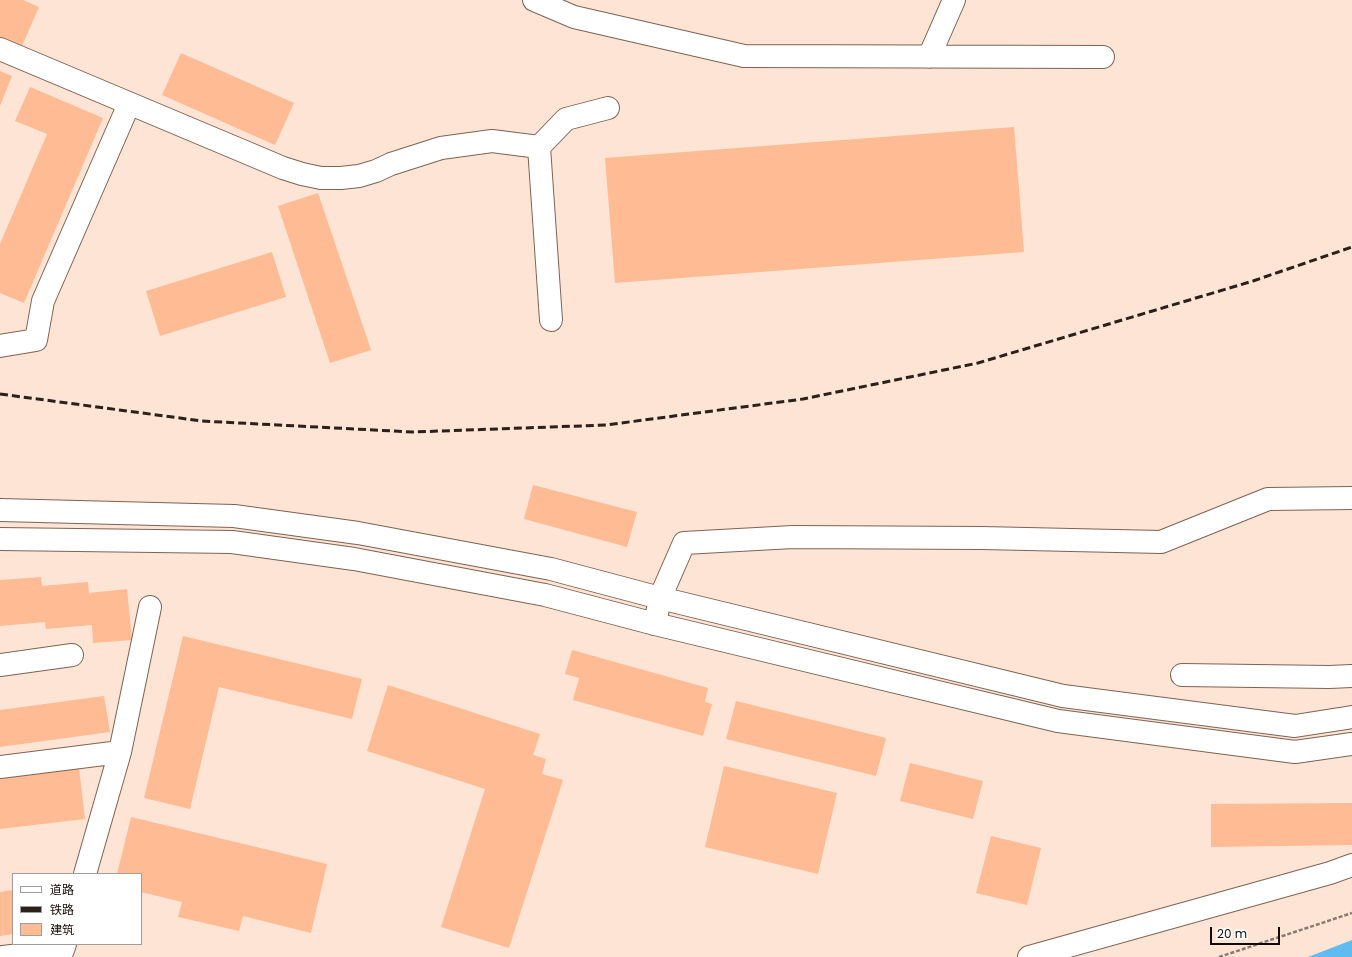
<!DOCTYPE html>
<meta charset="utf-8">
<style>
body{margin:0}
#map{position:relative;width:1352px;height:957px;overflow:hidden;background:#fde4d5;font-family:Poppins,"Noto Sans SC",sans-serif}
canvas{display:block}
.legend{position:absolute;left:12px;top:873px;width:130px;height:72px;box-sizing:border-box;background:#fff;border:1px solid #a19d9b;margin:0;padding:5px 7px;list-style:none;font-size:12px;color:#140a05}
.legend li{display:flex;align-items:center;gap:8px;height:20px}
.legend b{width:20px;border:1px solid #a19d9b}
.scale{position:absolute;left:1210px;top:927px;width:70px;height:18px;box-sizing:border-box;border:2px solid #140a05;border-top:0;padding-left:5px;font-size:12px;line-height:14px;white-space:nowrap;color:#140a05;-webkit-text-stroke:3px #fff;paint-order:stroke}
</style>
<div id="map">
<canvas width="1352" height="957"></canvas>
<ul class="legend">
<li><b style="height:5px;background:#fff"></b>道路</li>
<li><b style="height:5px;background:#2b201a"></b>铁路</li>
<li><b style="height:11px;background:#febb94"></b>建筑</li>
</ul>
<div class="scale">20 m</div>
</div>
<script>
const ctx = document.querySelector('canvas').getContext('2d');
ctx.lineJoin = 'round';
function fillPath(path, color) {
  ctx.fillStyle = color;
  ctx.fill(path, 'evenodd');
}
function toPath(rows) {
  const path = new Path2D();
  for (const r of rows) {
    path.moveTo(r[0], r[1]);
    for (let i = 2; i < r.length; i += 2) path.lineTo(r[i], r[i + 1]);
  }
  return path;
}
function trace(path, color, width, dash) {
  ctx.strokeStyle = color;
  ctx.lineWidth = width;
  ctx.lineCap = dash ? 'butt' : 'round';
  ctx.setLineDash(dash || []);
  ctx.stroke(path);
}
fillPath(toPath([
 [1352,940,1352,957,1308,957]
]), '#5ebcf0');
fillPath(toPath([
 [0,0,23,0,39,7,22,46,0,37],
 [181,53,294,103,275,145,162,95],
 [0,71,12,76,0,106],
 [30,87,103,118,24,303,0,293,0,244,47,134,15,121],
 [1014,127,1024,252,615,283,605,158],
 [318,193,371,350,330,363,278,206],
 [272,252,286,297,160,336,146,291],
 [533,485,637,512,627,547,524,519],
 [41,577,42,586,88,582,89,593,127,589,132,640,93,643,92,625,46,629,45,622,0,626,0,580],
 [183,636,362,679,352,719,219,687,190,809,144,798],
 [572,650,708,688,705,702,712,704,703,736,573,700,579,678,565,674],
 [388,685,540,734,533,755,546,759,542,774,563,780,509,948,441,927,485,789,367,751],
 [104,696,110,732,0,747,0,710],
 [736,701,886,738,876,776,726,739],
 [910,763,983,781,973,819,900,801],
 [724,766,837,793,818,874,705,847],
 [79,768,85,819,0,829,0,777],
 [1352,803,1352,845,1211,847,1211,804],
 [131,817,327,864,311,933,243,916,239,931,178,917,182,902,141,892,141,874,117,874],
 [991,836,1041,848,1027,905,976,893],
 [13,890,13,934,0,936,0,892]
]), '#febb94');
const minor = toPath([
 [534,0,574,17,744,56,1103,57],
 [0,49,283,168,302,174,321,178,341,178,359,176,376,171,391,164,441,148,492,141,539,147],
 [929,57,954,0],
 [551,320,539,147,566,119,608,108],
 [0,346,36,340,43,301,129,104],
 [655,624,660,598,684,543,793,537,982,538,1161,542,1268,499,1352,498],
 [0,665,72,655],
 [1182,675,1329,677,1352,676],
 [0,767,120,752],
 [85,874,120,752,150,607],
 [3,957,63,950,65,944],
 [1029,957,1330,873,1352,865]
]);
const highway = toPath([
 [0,510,234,516,358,533,551,569,660,598,1063,696,1295,726,1352,717],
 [0,539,232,542,354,559,545,595,655,624,1058,721,1295,752,1352,744]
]);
trace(minor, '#7e6353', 24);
trace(highway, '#7e6353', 24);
trace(toPath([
 [1219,957,1352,913]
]), '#8c7a70', 2.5, [4, 2]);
trace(minor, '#fff', 22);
trace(highway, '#fff', 22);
trace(toPath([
 [0,394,202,421,413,432,606,425,803,399,978,363,1253,281,1352,247]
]), '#2b201a', 3, [8, 4]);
</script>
